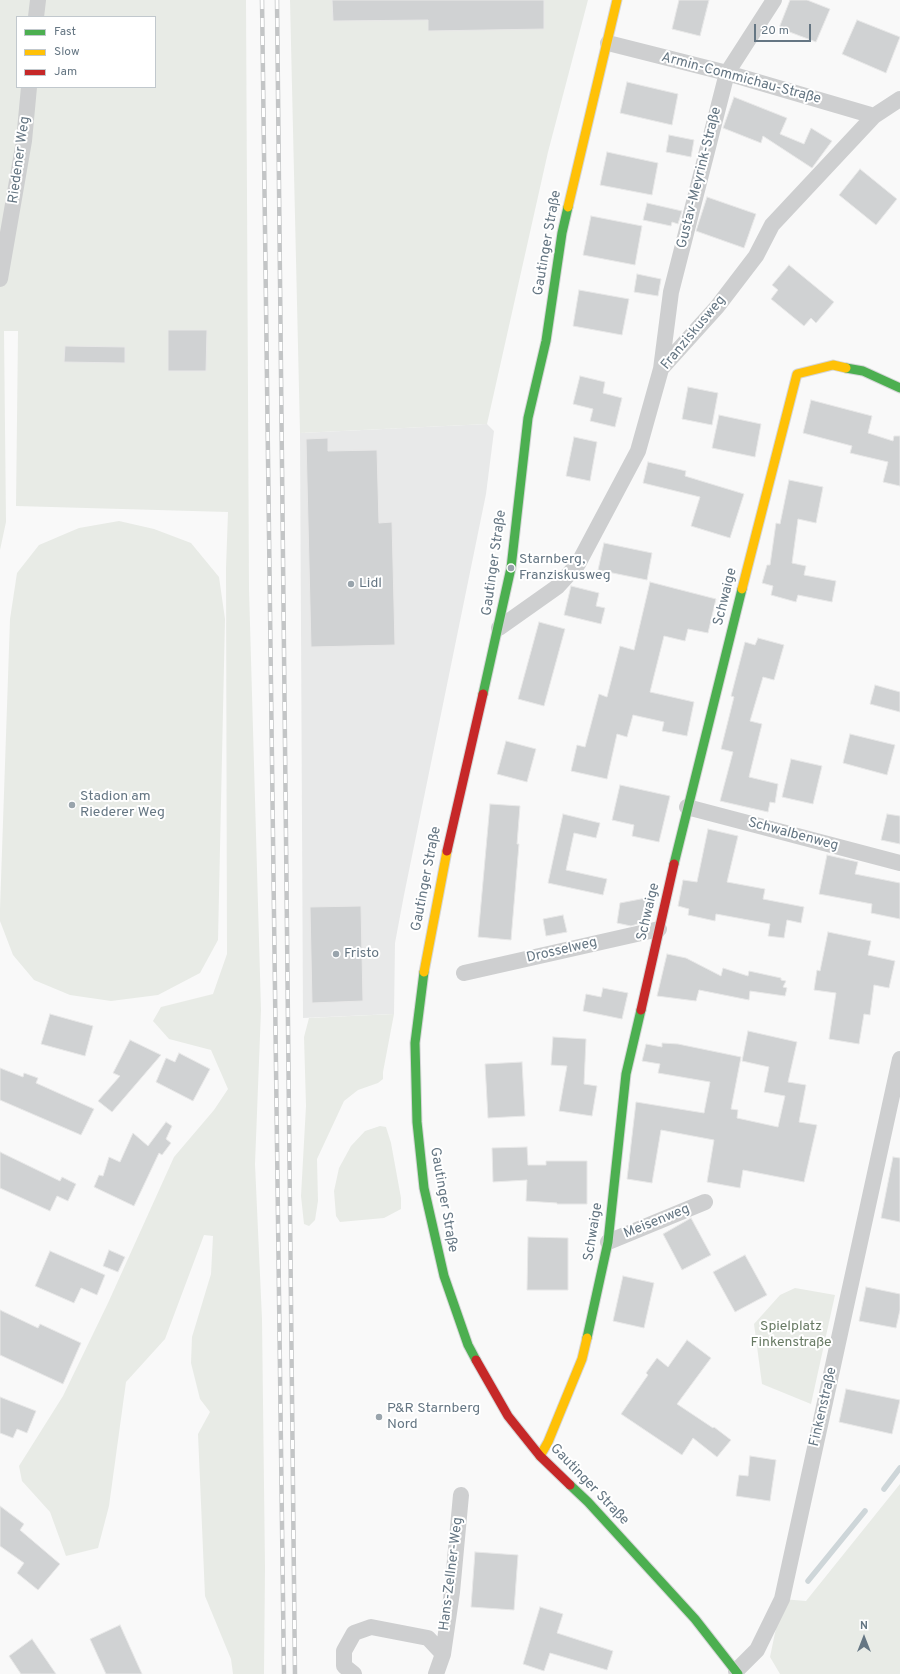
<!DOCTYPE html>
<meta charset="utf-8">
<style>
body{margin:0}
#map{position:relative;width:900px;height:1674px;overflow:hidden;background:#f9f9f9;font-family:Overpass,sans-serif}
canvas{display:block}
.legend{position:absolute;left:16px;top:16px;width:140px;height:72px;box-sizing:border-box;background:#fff;border:1px solid #c1c8cd;margin:0;padding:5px 7px;list-style:none;font-size:12px;color:#657683}
.legend li{display:flex;align-items:center;gap:8px;height:20px}
.legend b{width:20px;border:1px solid #c1c8cd}
.north{position:absolute;left:844px;top:1618px;width:40px;height:40px;-webkit-text-stroke:3px #fff;paint-order:stroke;rotate:0deg;font-size:11px;font-weight:700;line-height:16px;text-align:center;color:#657683}
.north::after{content:'';display:block;margin:auto;width:14px;height:18px;background:#657683;clip-path:polygon(50% 0,100% 100%,50% 72%,0 100%)}
.scale{position:absolute;left:754px;top:24px;width:57px;height:18px;box-sizing:border-box;border:2px solid #657683;border-top:0;padding-left:5px;font-size:12px;line-height:14px;white-space:nowrap;color:#657683;-webkit-text-stroke:3px #fff;paint-order:stroke}
</style>
<div id="map">
<canvas width="900" height="1674"></canvas>
<ul class="legend">
<li><b style="height:5px;background:#4caf50"></b>Fast</li>
<li><b style="height:5px;background:#ffc107"></b>Slow</li>
<li><b style="height:5px;background:#c62828"></b>Jam</li>
</ul>
<div class="north">N</div>
<div class="scale">20 m</div>
</div>
<script>
const ctx = document.querySelector('canvas').getContext('2d');
ctx.lineJoin = 'round';
function fillPath(path, color) {
  ctx.fillStyle = color;
  ctx.fill(path, 'evenodd');
}
function toPath(rows) {
  const path = new Path2D();
  for (const r of rows) {
    path.moveTo(r[0], r[1]);
    for (let i = 2; i < r.length; i += 2) path.lineTo(r[i], r[i + 1]);
  }
  return path;
}
function trace(path, color, width, dash) {
  ctx.strokeStyle = color;
  ctx.lineWidth = width;
  ctx.lineCap = dash ? 'butt' : 'round';
  ctx.setLineDash(dash || []);
  ctx.stroke(path);
}
function label(font, color, halo, rows, align = 'center') {
  ctx.font = font + ' Overpass,sans-serif';
  ctx.lineWidth = 4;
  ctx.setLineDash([]);
  ctx.textBaseline = 'middle';
  ctx.strokeStyle = halo;
  ctx.fillStyle = color;
  for (const [text, x, y, turn = 0] of rows) {
    ctx.save();
    ctx.translate(x, y);
    ctx.rotate((+turn || 0) * Math.PI / 180);
    ctx.textAlign = isNaN(turn) ? turn : align;
    if (halo) ctx.strokeText(text, 0, 0);
    ctx.fillText(text, 0, 0);
    ctx.restore();
  }
}
fillPath(toPath([
 [487,424,494,431,486,494,404,895,395,943,394,1014,303,1018,300,433]
]), '#e8e9e9');
fillPath(toPath([
 [0,0,246,0,249,589,261,1010,255,1164,262,1319,265,1568,264,1674,233,1674,231,1659,205,1596,198,1434,210,1412,200,1399,191,1363,192,1337,211,1274,213,1236,204,1235,165,1339,126,1382,109,1506,98,1548,66,1556,50,1512,22,1481,19,1466,63,1396,108,1303,174,1157,214,1110,228,1089,211,1050,169,1039,153,1021,161,1007,213,994,227,954,226,568,228,512,16,506,18,331,4,331,6,522,0,550],
 [17,17,155,17,155,87,17,87],
 [290,0,588,0,548,152,487,424,300,433],
 [119,521,154,529,191,543,219,577,225,619,218,940,200,973,158,995,111,1001,70,995,34,980,13,955,0,921,0,909,10,619,17,573,39,545,79,528],
 [394,1014,383,1072,383,1079,378,1083,358,1090,344,1101,317,1159,318,1201,315,1220,309,1226,304,1224,301,1196,306,1106,304,1037,309,1018],
 [380,1126,386,1127,391,1143,401,1198,401,1209,384,1218,340,1222,336,1216,334,1191,339,1168,351,1146,365,1131],
 [795,1288,835,1295,811,1404,762,1384,754,1324,780,1295],
 [900,1484,900,1674,780,1674,770,1657,782,1599,806,1601]
]), '#e8ebe6');
trace(toPath([
 [884,1489,900,1468],
 [808,1581,865,1511]
]), '#ced6d9', 5.5);
const building = toPath([
 [332,0,544,0,544,29,428,31,428,20,333,21,332,0],
 [679,0,709,0,700,36,672,29,679,0],
 [790,0,807,0,830,9,816,42,779,28,790,0],
 [857,20,900,37,886,73,842,54,857,20],
 [627,82,678,94,672,125,620,113,627,82],
 [734,97,787,118,780,134,804,144,811,128,832,141,812,168,763,136,761,143,723,128,734,97],
 [669,135,694,140,691,157,666,152,669,135],
 [607,152,658,163,652,195,600,185,607,152],
 [860,169,897,199,876,225,839,195,860,169],
 [707,197,756,214,744,248,696,231,707,197],
 [647,203,682,211,678,224,672,222,671,226,643,220,647,203],
 [591,216,642,226,635,265,583,255,591,216],
 [789,265,834,302,816,323,811,318,804,326,771,299,778,290,772,285,789,265],
 [637,274,661,279,658,296,634,292,637,274],
 [579,290,629,299,622,335,573,326,579,290],
 [168,330,207,330,206,371,168,371,168,330],
 [65,346,125,347,125,363,64,362,65,346],
 [580,376,605,382,603,393,622,398,615,427,590,421,593,409,573,404,580,376],
 [688,387,718,393,712,425,682,419,688,387],
 [811,400,872,416,868,433,893,441,894,436,900,436,900,486,883,482,888,462,850,453,852,446,803,433,811,400],
 [719,415,761,424,755,457,712,448,719,415],
 [574,437,597,442,590,481,566,476,574,437],
 [328,438,328,451,377,450,379,523,392,522,395,645,311,647,306,439,328,438],
 [648,462,686,471,685,476,744,494,730,538,691,526,700,497,643,483,648,462],
 [789,480,823,487,816,523,798,519,792,563,806,566,804,575,836,581,832,602,798,595,796,602,771,595,773,586,762,583,767,565,770,565,776,523,780,524,789,480],
 [604,543,652,553,647,580,598,570,604,543],
 [650,582,716,599,708,633,688,629,685,641,664,636,650,692,694,702,687,736,662,731,664,722,633,715,627,737,617,734,607,779,571,771,577,745,585,747,599,694,607,697,620,646,634,650,650,582],
 [571,586,599,593,596,606,605,608,601,624,564,615,571,586],
 [539,622,565,629,544,706,518,699,539,622],
 [758,638,784,645,774,680,763,677,750,721,762,724,749,777,778,784,775,803,770,802,768,812,720,801,733,752,721,749,734,697,731,696,745,642,755,645,758,638],
 [875,685,900,692,900,712,870,704,875,685],
 [850,734,895,745,887,775,843,763,850,734],
 [506,741,536,749,527,782,497,774,506,741],
 [791,759,822,766,813,804,782,797,791,759],
 [620,785,670,796,659,842,632,836,634,825,612,820,620,785],
 [490,804,520,806,517,844,519,844,511,940,478,937,490,804],
 [563,814,600,823,596,838,574,833,566,870,607,879,603,895,548,883,563,814],
 [887,814,900,816,900,844,881,840,887,814],
 [708,829,738,836,727,882,765,889,763,899,804,907,801,923,787,920,784,938,768,936,770,924,716,914,715,921,688,915,689,909,678,906,683,880,697,882,708,829],
 [827,855,858,862,855,874,900,883,900,919,871,913,872,904,819,894,827,855],
 [646,898,641,923,631,926,617,923,620,903,646,898],
 [361,906,363,1001,312,1003,310,907,361,906],
 [563,915,567,932,546,936,543,919,563,915],
 [828,932,871,941,868,955,895,961,889,988,874,985,870,1015,864,1014,859,1044,829,1039,836,993,814,990,817,970,820,971,828,932],
 [667,954,686,958,721,976,723,968,748,976,749,971,781,978,781,980,786,981,783,987,787,988,785,996,750,991,749,1000,699,990,696,1001,657,996,667,954],
 [603,988,628,993,622,1019,583,1011,586,994,601,997,603,988],
 [50,1014,93,1026,85,1056,41,1044,50,1014],
 [748,1031,797,1042,788,1082,806,1085,799,1122,817,1125,804,1182,743,1170,740,1188,707,1182,714,1140,661,1130,652,1183,627,1179,636,1102,704,1113,710,1082,658,1073,660,1064,642,1061,646,1044,662,1047,662,1043,678,1044,741,1057,731,1109,738,1110,737,1118,778,1127,785,1096,764,1092,769,1067,742,1061,748,1031],
 [553,1037,586,1039,584,1084,597,1086,592,1116,559,1111,567,1066,551,1065,553,1037],
 [130,1040,161,1055,112,1112,98,1101,120,1076,113,1073,130,1040],
 [179,1053,210,1069,193,1101,156,1082,166,1058,175,1062,179,1053],
 [522,1062,525,1116,488,1118,485,1064,522,1062],
 [0,1068,23,1077,24,1073,38,1078,36,1083,94,1109,81,1135,0,1100,0,1068],
 [166,1122,172,1126,166,1139,171,1143,162,1155,159,1153,134,1206,94,1187,99,1175,103,1176,109,1157,120,1162,133,1133,148,1146,166,1122],
 [527,1147,528,1165,546,1165,546,1161,587,1161,587,1204,557,1204,557,1203,526,1201,527,1180,493,1182,492,1148,527,1147],
 [0,1152,60,1181,62,1177,76,1184,68,1201,57,1196,50,1211,0,1188,0,1152],
 [893,1157,900,1158,900,1222,881,1218,893,1157],
 [691,1218,711,1255,682,1270,663,1234,691,1218],
 [528,1237,568,1238,568,1290,527,1290,528,1237],
 [109,1250,125,1257,118,1272,103,1266,109,1250],
 [50,1251,105,1275,97,1295,81,1288,74,1303,35,1286,50,1251],
 [745,1255,767,1295,735,1312,713,1272,745,1255],
 [623,1276,654,1283,644,1328,613,1321,623,1276],
 [866,1287,900,1294,900,1310,896,1328,859,1321,866,1287],
 [0,1310,38,1328,40,1324,81,1343,63,1384,0,1355,0,1310],
 [687,1340,711,1358,677,1404,713,1428,714,1427,731,1440,717,1457,693,1438,682,1455,621,1414,648,1375,646,1373,657,1358,668,1367,687,1340],
 [846,1389,900,1400,892,1434,839,1422,846,1389],
 [0,1397,36,1411,27,1433,17,1429,13,1438,0,1433,0,1397],
 [750,1456,776,1460,770,1501,736,1496,739,1475,748,1476,750,1456],
 [0,1506,24,1524,20,1530,60,1564,38,1590,17,1573,24,1563,0,1546,0,1506],
 [475,1552,518,1555,514,1610,471,1607,475,1552],
 [540,1607,563,1614,557,1633,613,1651,607,1670,550,1653,544,1671,523,1664,540,1607],
 [120,1625,142,1674,106,1674,90,1639,120,1625],
 [32,1639,56,1674,21,1674,9,1656,32,1639]
]);
fillPath(building, '#d0d2d3');
trace(building, '#e8e8e8', 1);
const fast = toPath([
 [846,368,863,371,900,388],
 [483,694,511,568,528,418,546,341,562,233,568,207],
 [674,864,742,589],
 [424,972,415,1043,417,1122,424,1188,444,1276,468,1345,476,1360],
 [587,1338,608,1242,626,1074,641,1010],
 [570,1485,588,1502,695,1619,738,1674]
]);
const slow = toPath([
 [568,207,617,0],
 [742,589,797,374,833,365,846,368],
 [424,972,447,851],
 [540,1456,548,1442,582,1359,587,1338]
]);
const jam = toPath([
 [447,851,483,694],
 [641,1010,674,864],
 [476,1360,508,1416,540,1456,570,1485]
]);
trace(fast, '#d5d6d7', 11);
trace(slow, '#d5d6d7', 11);
trace(jam, '#d5d6d7', 11);
trace(toPath([
 [36,17,38,0],
 [608,43,727,73,874,116],
 [0,279,24,141,29,87],
 [661,369,671,292,727,73,774,0],
 [499,628,557,587,578,564,638,451,661,369,717,307,756,256,772,225,874,116,900,99],
 [687,807,900,863],
 [464,973,659,929],
 [608,1242,705,1202],
 [736,1671,757,1650,782,1599,900,1059],
 [354,1674,344,1666,344,1651,354,1633,371,1627,428,1638,443,1654],
 [436,1674,443,1654,452,1592,461,1495]
]), '#cecfd0', 16);
trace(fast, '#4caf50', 9);
trace(slow, '#ffc107', 9);
trace(jam, '#c62828', 9);
const rail = toPath([
 [262,0,284,1674],
 [277,0,295,1674]
]);
trace(rail, '#c3c5c6', 4.5);
trace(rail, '#fff', 3, [9]);
for (const [x, y, r, color] of [
 [511,568,4,"#99a4ac"],
 [351,584,4,"#99a4ac"],
 [72,805,4,"#99a4ac"],
 [336,954,4,"#99a4ac"],
 [379,1417,4,"#99a4ac"]
]) {
  const dot = new Path2D();
  dot.arc(x, y, r, 0, 2 * Math.PI);
  ctx.fillStyle = color;
  ctx.fill(dot);
  trace(dot, '#fff', 1.5);
}
label('14px', '#657683', '#fff', [
 ["Armin-Commichau-Straße",741,79,15],
 ["Riedener Weg",20,160,-82],
 ["Gustav-Meyrink-Straße",700,178,-76],
 ["Gautinger Straße",548,243,-80],
 ["Franziskusweg",694,333,-50],
 ["Gautinger Straße",495,563,-82],
 ["Schwaige",726,597,-76],
 ["Schwalbenweg",793,835,15],
 ["Gautinger Straße",427,879,-79],
 ["Schwaige",649,912,-77],
 ["Drosselweg",562,951,-13],
 ["Gautinger Straße",443,1200,80],
 ["Meisenweg",657,1222,-22],
 ["Schwaige",594,1232,-81],
 ["Finkenstraße",824,1407,-77],
 ["Gautinger Straße",589,1485,46],
 ["Hans-Zellner-Weg",452,1574,-83]
]);
label('14px', '#657683', '#fff', [
 ["Starnberg,",519,560],
 ["Franziskusweg",519,576],
 ["Lidl",359,584],
 ["Stadion am",80,797],
 ["Riederer Weg",80,813],
 ["Fristo",344,954],
 ["P&R Starnberg",387,1409],
 ["Nord",387,1425]
], 'left');
label('14px', '#687a64', '#fff', [
 ["Spielplatz",791,1327],
 ["Finkenstraße",791,1343]
]);
</script>
